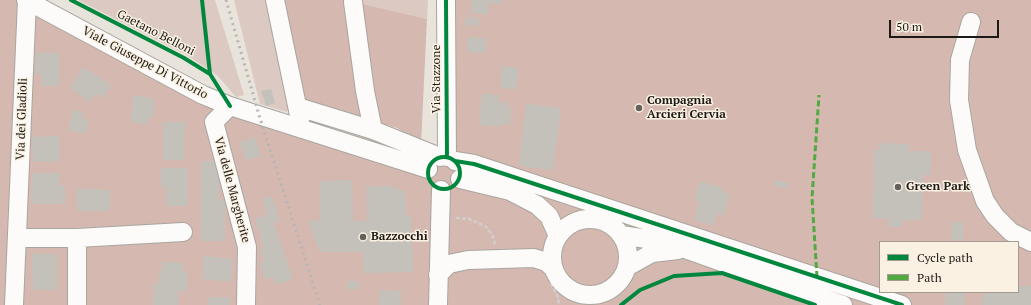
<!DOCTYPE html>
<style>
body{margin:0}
#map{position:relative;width:1031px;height:305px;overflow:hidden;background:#e8e3db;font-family:"PT Serif",serif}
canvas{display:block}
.legend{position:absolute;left:879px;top:241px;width:140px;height:52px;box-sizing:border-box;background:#faf1e3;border:1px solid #a29b91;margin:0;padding:5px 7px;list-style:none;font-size:12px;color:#1d1a15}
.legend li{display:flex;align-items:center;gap:8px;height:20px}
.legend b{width:20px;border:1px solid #a29b91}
.scale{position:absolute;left:889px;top:20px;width:110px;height:18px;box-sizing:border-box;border:2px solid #1d1a15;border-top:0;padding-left:5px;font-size:12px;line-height:14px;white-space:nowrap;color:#1d1a15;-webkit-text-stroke:3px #faf1e3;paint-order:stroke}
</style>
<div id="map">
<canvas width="1031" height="305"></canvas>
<ul class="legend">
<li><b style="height:5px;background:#00873e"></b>Cycle path</li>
<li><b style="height:5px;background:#52a942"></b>Path</li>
</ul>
<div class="scale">50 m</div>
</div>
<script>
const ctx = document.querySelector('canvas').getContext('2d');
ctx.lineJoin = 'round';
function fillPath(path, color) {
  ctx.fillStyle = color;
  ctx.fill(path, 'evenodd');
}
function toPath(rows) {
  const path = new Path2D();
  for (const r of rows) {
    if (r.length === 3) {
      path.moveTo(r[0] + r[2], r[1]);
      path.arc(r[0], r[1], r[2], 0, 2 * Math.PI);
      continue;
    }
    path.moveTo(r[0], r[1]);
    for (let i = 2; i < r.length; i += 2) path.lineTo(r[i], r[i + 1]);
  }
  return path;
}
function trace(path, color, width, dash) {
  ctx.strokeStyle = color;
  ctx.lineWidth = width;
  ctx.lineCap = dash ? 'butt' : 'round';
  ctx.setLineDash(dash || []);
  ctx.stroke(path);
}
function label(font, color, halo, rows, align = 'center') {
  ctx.font = font + ' "PT Serif",serif';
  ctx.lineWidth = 3;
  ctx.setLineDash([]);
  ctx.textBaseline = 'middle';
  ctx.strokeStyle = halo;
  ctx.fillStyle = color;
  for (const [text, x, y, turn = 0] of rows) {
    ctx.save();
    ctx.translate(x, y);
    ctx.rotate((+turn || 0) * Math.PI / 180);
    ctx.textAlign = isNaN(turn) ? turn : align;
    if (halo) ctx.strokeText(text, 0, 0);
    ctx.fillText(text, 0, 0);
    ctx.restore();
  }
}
fillPath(toPath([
 [78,0,215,0,244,95,236,97,218,76,187,55],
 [234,0,266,0,291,105,287,112,260,104],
 [345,0,428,0,427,19,359,3]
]), '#dbc9c2');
fillPath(toPath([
 [0,0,32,0,230,106,451,158,447,0,1031,0,1031,305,0,305],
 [880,242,1018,242,1018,292,880,292],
 [281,0,344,0,363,119,304,102],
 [359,3,427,19,421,144,397,128,375,122]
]), '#d5b9b0');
fillPath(toPath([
 [472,0,502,0,502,4,488,3,488,14,471,13],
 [466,17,479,19,479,26,465,25],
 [467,37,486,38,486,53,467,52],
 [36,53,59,53,59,86,42,86,42,74,35,74],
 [502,66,518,68,517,89,500,88],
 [83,67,111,85,103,98,96,93,90,102,70,88],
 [271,89,275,103,266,106,261,91],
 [482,93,499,95,498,102,509,103,508,109,511,109,510,125,500,124,500,126,479,125],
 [133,95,155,99,153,118,148,118,148,125,131,122],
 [526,104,561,108,553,170,519,166],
 [73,110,83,112,82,118,89,120,85,134,68,130],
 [163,122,185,122,184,160,163,160],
 [59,136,60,161,33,162,32,137],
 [255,137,261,156,246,160,240,142],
 [879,143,909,144,908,151,931,151,931,175,923,175,922,220,902,220,902,227,888,227,888,219,873,218,874,149,879,150],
 [201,161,219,161,219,200,225,200,225,241,201,241],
 [161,168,188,168,188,206,166,206,166,187,161,187],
 [32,173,60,173,59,186,65,186,65,204,31,204],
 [352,180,353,221,367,221,366,186,389,186,405,191,406,216,411,216,413,272,364,273,363,252,320,252,308,221,320,220,320,181],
 [775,180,789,183,787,189,774,186],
 [700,181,723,188,722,192,730,194,724,215,717,213,713,226,694,220,699,202,694,201],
 [77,188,110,190,110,211,77,211],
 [272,196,280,221,274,223,293,279,276,285,273,277,265,279,259,263,264,261,260,250,264,248,255,219,268,214,263,199],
 [952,222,964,223,963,241,951,240],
 [32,254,57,254,57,290,33,290],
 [204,256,233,259,231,282,202,279],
 [162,262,183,263,183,272,187,272,187,291,179,291,178,305,153,305,154,283,159,283,159,270,162,270],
 [347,281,359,281,359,289,347,289],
 [1018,286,1031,286,1031,305,982,305,983,292,1018,292],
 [380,290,401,291,401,305,379,305],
 [946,292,965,292,964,305,945,305],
 [209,297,230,297,230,305,208,305]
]), '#c4c1bb');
const minor = toPath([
 [26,0,203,95,230,106,428,169],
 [275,0,300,120],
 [446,0,447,157],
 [353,2,365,91,373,130],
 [971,22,960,60,959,100,967,150,985,201,995,216,1011,232,1031,242],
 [230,106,214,122,247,247,246,305],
 [298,107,373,130,440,157],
 [455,161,474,164,902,305],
 [460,179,510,191,537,205,549,216,558,236],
 [590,257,38],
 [621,235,653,240,685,249,843,305],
 [17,238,77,238,183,232],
 [627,267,652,253,678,250],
 [438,275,449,264,468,260,534,258,546,262,553,268],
 [14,305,27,0],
 [77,305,77,238],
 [438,305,441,190]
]);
trace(minor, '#a9a59f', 20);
trace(toPath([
 [456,218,469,219,485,226,492,234,495,244],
 [551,283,558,297,559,305]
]), '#d0cfcc', 2.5, [4, 2]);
trace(minor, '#fcfbfa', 18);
trace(toPath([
 [226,0,259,115,320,305]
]), '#b7b5b3', 3, [2, 4]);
trace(toPath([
 [817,277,812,198,819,95]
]), '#52a942', 3, [6, 3]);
trace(toPath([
 [71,0,184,58,210,74],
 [202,0,210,74,230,106],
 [446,0,447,157],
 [444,173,16],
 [455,161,474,164,902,305],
 [621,305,640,290,674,276,722,273,815,305]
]), '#00873e', 4);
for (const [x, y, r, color] of [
 [639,108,4,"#64605a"],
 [898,187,4,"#64605a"],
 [363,237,4,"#64605a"]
]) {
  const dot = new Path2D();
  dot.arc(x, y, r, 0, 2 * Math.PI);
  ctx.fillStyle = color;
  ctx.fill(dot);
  trace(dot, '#faf1e3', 1.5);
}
label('12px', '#1d1a15', '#faf1e3', [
 ["Gaetano Belloni",156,33,27],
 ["Viale Giuseppe Di Vittorio",145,63,28],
 ["Via Stazzone",437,79,-90],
 ["Via dei Gladioli",22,119,-88],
 ["Via delle Margherite",232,190,75]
]);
label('bold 12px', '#1d1a15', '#faf1e3', [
 ["Compagnia",647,101],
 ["Arcieri Cervia",647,115],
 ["Green Park",906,187],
 ["Bazzocchi",371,237]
], 'left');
</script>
